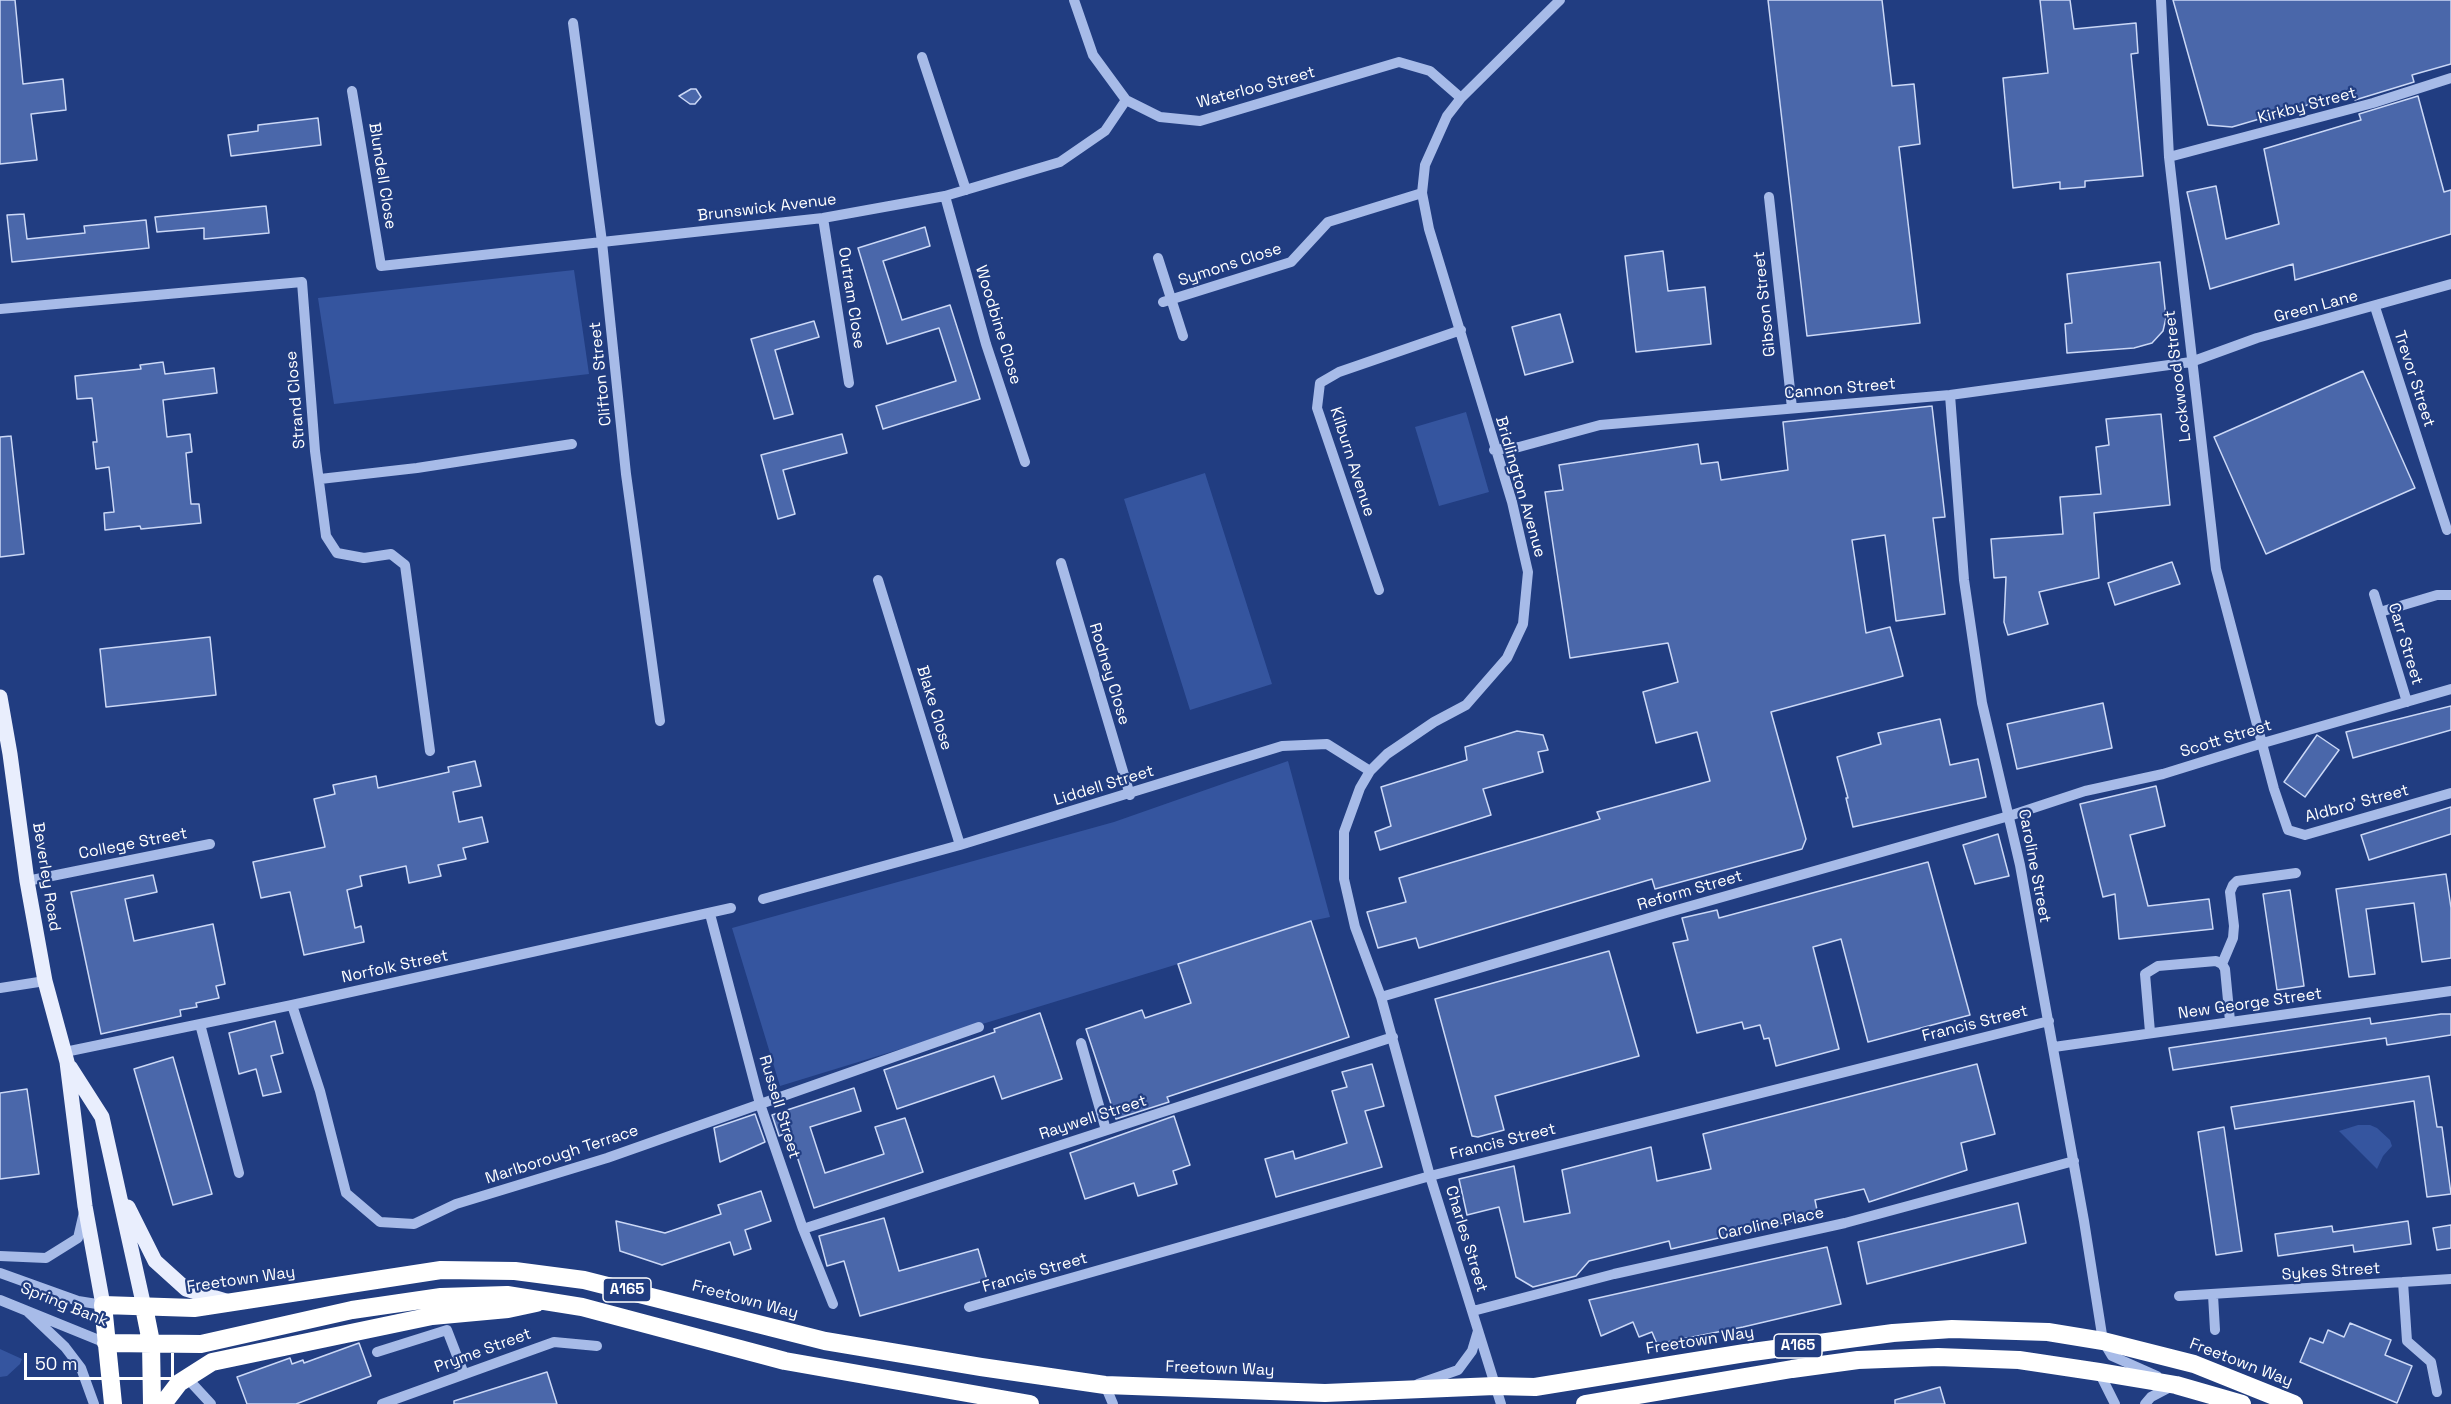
<!DOCTYPE html>
<style>
body{margin:0}
#map{position:relative;width:2451px;height:1404px;overflow:hidden;background:#213d81;font-family:"Space Grotesk",sans-serif}
canvas{display:block}
.scale{position:absolute;left:24px;top:1353px;width:150px;height:27px;box-sizing:border-box;border:3px solid #fff;border-top:0;padding-left:8px;font-size:18px;line-height:21px;white-space:nowrap;color:#fff;-webkit-text-stroke:4px #213d81;paint-order:stroke}
</style>
<div id="map">
<canvas width="2451" height="1404"></canvas>
<div class="scale">50 m</div>
</div>
<script>
const ctx = document.querySelector('canvas').getContext('2d');
ctx.lineJoin = 'round';
function fillPath(path, color) {
  ctx.fillStyle = color;
  ctx.fill(path, 'evenodd');
}
function toPath(rows) {
  const path = new Path2D();
  for (const r of rows) {
    path.moveTo(r[0], r[1]);
    for (let i = 2; i < r.length; i += 2) path.lineTo(r[i], r[i + 1]);
  }
  return path;
}
function trace(path, color, width, dash) {
  ctx.strokeStyle = color;
  ctx.lineWidth = width;
  ctx.lineCap = dash ? 'butt' : 'round';
  ctx.setLineDash(dash || []);
  ctx.stroke(path);
}
function label(font, color, halo, rows, align = 'center') {
  ctx.font = font + ' "Space Grotesk",sans-serif';
  ctx.lineWidth = 4.5;
  ctx.setLineDash([]);
  ctx.textBaseline = 'middle';
  ctx.strokeStyle = halo;
  ctx.fillStyle = color;
  for (const [text, x, y, turn = 0] of rows) {
    ctx.save();
    ctx.translate(x, y);
    ctx.rotate((+turn || 0) * Math.PI / 180);
    ctx.textAlign = isNaN(turn) ? turn : align;
    if (halo) ctx.strokeText(text, 0, 0);
    ctx.fillText(text, 0, 0);
    ctx.restore();
  }
}
fillPath(toPath([
 [574,270,589,374,334,404,318,298],
 [1466,412,1489,492,1439,506,1415,427],
 [1205,473,1272,684,1190,710,1124,499],
 [1288,761,1330,917,1311,921,1178,964,780,1086,732,928,1114,822],
 [2358,1125,2370,1125,2377,1128,2390,1140,2392,1146,2383,1156,2377,1169,2339,1131],
 [0,1349,22,1359,20,1364,7,1376,0,1377]
]), '#35559f');
const building = toPath([
 [0,0,15,0,23,84,63,79,66,110,31,114,37,160,0,164,0,0],
 [1768,0,1882,0,1892,86,1914,84,1920,144,1899,147,1920,323,1807,336,1768,0],
 [2040,0,2070,0,2074,29,2136,23,2138,53,2131,54,2143,176,2085,181,2085,187,2060,189,2060,182,2013,188,2003,78,2048,73,2040,0],
 [2173,0,2451,0,2451,64,2412,75,2414,82,2355,100,2352,92,2232,127,2208,125,2173,0],
 [691,89,696,89,701,97,695,104,690,104,679,96,691,89],
 [2418,96,2444,192,2451,190,2451,234,2295,280,2293,264,2210,289,2187,192,2216,186,2226,239,2279,224,2264,149,2361,120,2359,114,2418,96],
 [318,118,321,145,231,156,228,135,258,131,258,125,318,118],
 [266,206,269,233,204,239,204,228,157,232,155,217,266,206],
 [24,214,27,239,85,233,84,226,146,220,149,248,12,262,7,215,24,214],
 [925,227,930,246,883,261,902,320,950,305,980,399,883,429,876,406,956,381,939,328,887,344,858,248,925,227],
 [1663,251,1668,291,1705,287,1711,344,1636,352,1625,256,1663,251],
 [2160,262,2166,318,2163,331,2152,343,2134,348,2067,353,2065,324,2072,323,2067,274,2160,262],
 [1560,314,1573,362,1525,375,1512,327,1560,314],
 [814,321,819,337,775,350,793,414,774,419,751,339,814,321],
 [163,362,165,374,214,368,217,393,163,400,167,437,190,434,192,452,186,453,191,504,199,504,201,523,141,529,140,526,105,530,104,513,114,512,109,467,96,469,93,442,97,442,92,398,77,399,75,376,141,369,140,365,163,362],
 [2363,371,2415,488,2266,554,2214,437,2363,371],
 [1932,406,1945,517,1933,518,1945,614,1896,621,1885,535,1852,540,1866,633,1890,627,1903,676,1771,712,1806,839,1802,849,1655,889,1652,879,1419,948,1416,938,1378,948,1367,912,1406,902,1399,878,1600,819,1597,812,1710,781,1697,732,1656,743,1643,692,1678,682,1668,643,1570,658,1545,492,1563,490,1559,465,1698,444,1701,464,1718,462,1721,480,1788,470,1783,422,1932,406],
 [2161,414,2170,505,2094,513,2099,578,2039,592,2048,624,2008,635,2004,622,2006,577,1994,578,1991,539,2063,534,2060,497,2101,494,2096,447,2109,445,2106,419,2161,414],
 [842,434,847,453,783,470,795,514,778,519,761,455,842,434],
 [11,436,24,554,0,557,0,437,11,436],
 [2172,562,2180,584,2115,605,2108,583,2172,562],
 [210,637,216,695,106,707,100,649,210,637],
 [2103,703,2112,748,2017,769,2007,724,2103,703],
 [2451,706,2451,730,2353,758,2346,732,2451,706],
 [1940,719,1950,765,1978,759,1986,797,1853,827,1846,798,1848,798,1837,757,1881,744,1878,733,1940,719],
 [1517,731,1543,735,1548,750,1538,752,1543,772,1483,789,1491,815,1380,850,1375,832,1391,826,1381,787,1467,760,1465,747,1517,731],
 [2317,735,2339,750,2305,797,2284,782,2317,735],
 [475,761,481,786,453,792,459,822,482,817,488,842,463,848,466,859,438,865,441,876,409,883,406,866,360,876,362,886,347,890,355,928,361,926,364,942,304,955,290,892,261,898,253,862,325,847,314,799,335,794,333,785,376,776,378,788,449,772,448,767,475,761],
 [2156,786,2165,826,2130,835,2148,906,2209,899,2213,929,2119,939,2115,894,2103,897,2080,804,2156,786],
 [2451,807,2451,834,2369,860,2361,835,2451,807],
 [1998,834,2009,876,1975,884,1963,845,1998,834],
 [1928,862,1970,1015,1868,1042,1841,939,1813,947,1839,1049,1776,1066,1769,1038,1764,1039,1760,1025,1744,1029,1742,1022,1697,1033,1673,943,1688,940,1682,918,1717,910,1719,918,1928,862],
 [2446,874,2451,908,2451,958,2422,962,2414,903,2366,909,2375,974,2349,977,2336,889,2446,874],
 [153,875,157,892,125,899,134,941,213,924,225,984,216,986,219,998,196,1003,197,1007,180,1010,181,1016,101,1034,71,892,153,875],
 [2290,890,2304,986,2277,990,2263,894,2290,890],
 [1311,921,1349,1037,1167,1097,1169,1102,1116,1119,1086,1029,1142,1010,1145,1018,1191,1003,1178,964,1311,921],
 [1609,951,1639,1056,1495,1096,1504,1130,1478,1137,1472,1136,1435,999,1609,951],
 [1040,1013,1062,1079,1002,1099,994,1076,897,1109,884,1070,995,1032,994,1029,1040,1013],
 [2441,1014,2451,1014,2451,1035,2387,1045,2386,1038,2173,1070,2169,1048,2370,1018,2371,1024,2441,1014],
 [275,1021,283,1053,271,1056,281,1092,263,1096,256,1069,239,1074,229,1033,275,1021],
 [173,1057,212,1194,173,1205,134,1069,173,1057],
 [1372,1064,1384,1106,1365,1111,1382,1167,1276,1197,1265,1159,1293,1151,1295,1159,1347,1143,1332,1091,1347,1087,1342,1072,1372,1064],
 [1977,1064,1995,1134,1961,1143,1967,1170,1869,1202,1864,1189,1815,1200,1818,1215,1671,1249,1669,1241,1589,1261,1576,1276,1533,1287,1516,1277,1499,1207,1467,1215,1459,1179,1514,1166,1524,1222,1570,1213,1562,1170,1651,1147,1657,1181,1711,1169,1703,1134,1977,1064],
 [2429,1076,2437,1127,2442,1127,2451,1194,2427,1197,2414,1101,2235,1129,2231,1107,2429,1076],
 [854,1088,861,1111,810,1127,825,1173,884,1154,875,1127,905,1118,923,1172,814,1208,789,1132,779,1136,772,1115,854,1088],
 [27,1089,39,1174,0,1179,0,1093,27,1089],
 [755,1114,765,1142,720,1162,714,1128,755,1114],
 [1174,1116,1190,1165,1173,1171,1177,1184,1138,1196,1134,1183,1085,1199,1070,1153,1174,1116],
 [2224,1127,2242,1251,2216,1255,2198,1132,2224,1127],
 [761,1191,771,1221,745,1230,751,1249,734,1255,730,1242,662,1265,620,1251,616,1221,665,1233,721,1214,718,1205,761,1191],
 [2018,1203,2026,1243,1867,1284,1858,1242,2018,1203],
 [884,1218,899,1271,978,1249,987,1280,860,1316,844,1261,827,1266,819,1236,884,1218],
 [2408,1221,2411,1244,2354,1252,2353,1245,2278,1256,2275,1234,2332,1226,2333,1232,2408,1221],
 [2451,1225,2451,1248,2437,1250,2433,1228,2451,1225],
 [1827,1247,1841,1304,1743,1327,1657,1344,1652,1332,1639,1337,1633,1322,1601,1336,1589,1300,1827,1247],
 [2350,1323,2391,1340,2385,1355,2412,1366,2397,1403,2300,1362,2310,1338,2323,1343,2328,1330,2344,1337,2350,1323],
 [359,1343,371,1376,296,1404,247,1404,237,1377,290,1358,292,1364,303,1360,304,1363,359,1343],
 [547,1372,557,1404,454,1404,454,1401,547,1372],
 [1940,1387,1945,1404,1895,1404,1895,1400,1940,1387]
]);
fillPath(building, '#4a67aa');
trace(building, '#cbd8f6', 1.5);
trace(toPath([
 [1074,0,1093,55,1126,100,1160,117,1200,121,1399,62,1430,71,1461,98],
 [2161,0,2169,157,2216,569,2274,789,2288,830,2305,835,2451,793],
 [573,23,602,242,626,474,660,721],
 [922,57,966,190],
 [352,91,381,266,823,218,945,196,1060,162,1105,131,1126,100],
 [2169,157,2373,103,2451,78],
 [945,196,986,344,1025,462],
 [1769,197,1792,408],
 [823,218,849,383],
 [1158,258,1183,336],
 [1163,302,1291,262,1328,222,1422,193],
 [2375,307,2447,530],
 [0,309,302,282,315,451,326,536,337,553,364,558,391,554,405,565,430,751],
 [1950,395,1964,580,1982,703,2020,865,2084,1221,2103,1341,2112,1356,2157,1376],
 [1494,450,1519,447,1600,425,1950,395,2191,362,2257,338,2451,284],
 [320,479,417,468,572,444],
 [1061,563,1130,795],
 [878,580,960,845],
 [1379,590,1317,408,1320,383,1339,372,1461,330],
 [2374,594,2407,702],
 [2380,612,2437,595,2451,595],
 [27,881,210,844],
 [763,899,960,845,1282,746,1327,744,1370,771],
 [710,914,760,1104,803,1229,833,1304],
 [2222,964,2233,938,2234,926,2230,892,2233,885,2237,881,2296,873],
 [0,988,45,981],
 [1381,997,1666,913,2009,816,2085,791,2163,774,2263,743,2451,689],
 [292,1005,320,1091,346,1193,380,1222,414,1224,456,1204,607,1158,979,1027],
 [200,1024,239,1173],
 [2150,1032,2145,974,2158,966,2216,961,2222,964,2225,969,2230,1021],
 [1081,1043,1106,1130],
 [2054,1047,2451,991],
 [65,1052,292,1005,731,908],
 [803,1229,1393,1037],
 [0,1256,46,1258,78,1238,84,1212],
 [0,1273,78,1301,103,1305],
 [2403,1282,2407,1341,2431,1362,2437,1392],
 [2213,1295,2215,1330],
 [2179,1296,2451,1279],
 [0,1300,106,1343],
 [969,1307,1430,1176,2049,1021],
 [27,1311,65,1347,81,1368,94,1404],
 [1473,1311,1614,1274,1845,1223,2074,1161],
 [377,1352,447,1330,464,1374],
 [2099,1372,2115,1404],
 [187,1378,211,1404],
 [1418,1384,1458,1370,1472,1351,1478,1331],
 [1105,1385,1113,1404],
 [382,1404,554,1342,597,1346],
 [1501,1404,1430,1176,1381,997,1355,927,1344,879,1344,832,1360,788,1370,771,1387,754,1434,722,1466,705,1507,658,1523,624,1528,572,1512,502,1429,229,1422,193,1425,165,1447,116,1461,98,1560,0],
 [2145,1404,2151,1397,2170,1387]
]), '#a7bbe8', 10);
trace(toPath([
 [0,697,10,754,27,881,45,981,67,1062,85,1206,103,1305],
 [70,1067,102,1117,144,1307],
 [128,1207,155,1261,186,1289,229,1302]
]), '#e9eefd', 15);
trace(toPath([
 [144,1307,151,1342,152,1404],
 [106,1343,201,1344,352,1310,441,1297,507,1295,582,1307,785,1361,1030,1404],
 [113,1404,103,1305,194,1308,441,1270,515,1271,584,1280,825,1341,981,1367,1105,1385,1325,1393,1495,1386,1535,1387,1745,1353,1893,1333,1952,1329,2048,1332,2103,1341,2194,1364,2294,1404],
 [163,1404,179,1383,212,1362,432,1316,508,1309,536,1303],
 [1585,1404,1792,1369,1858,1360,1938,1357,2019,1360,2099,1372,2176,1385,2242,1404]
]), '#fff', 18);
for (const [x, y, w] of [
 [627,1290,48],
 [1798,1346,48]
]) {
  const box = new Path2D();
  box.roundRect(x - w / 2, y - 12, w, 24, 4.5);
  ctx.fillStyle = '#213d81';
  ctx.fill(box);
  trace(box, '#fff', 1.5);
}
label('bold 15px', '#fff', null, [
 ["A165",627,1290],
 ["A165",1798,1346]
]);
label('16px', '#fff', '#213d81', [
 ["Waterloo Street",1256,88,-15],
 ["Kirkby Street",2307,106,-15],
 ["Blundell Close",382,176,81],
 ["Brunswick Avenue",767,208,-7],
 ["Symons Close",1230,265,-18],
 ["Outram Close",851,298,81],
 ["Gibson Street",1765,304,-96],
 ["Green Lane",2316,307,-15],
 ["Woodbine Close",998,325,73],
 ["Clifton Street",601,374,-96],
 ["Lockwood Street",2178,376,-97],
 ["Trevor Street",2414,379,72],
 ["Cannon Street",1840,389,-5],
 ["Strand Close",296,400,-95],
 ["Kilburn Avenue",1352,462,72],
 ["Bridlington Avenue",1520,487,74],
 ["Carr Street",2405,644,73],
 ["Rodney Close",1109,674,73],
 ["Blake Close",934,708,73],
 ["Scott Street",2226,739,-17],
 ["Liddell Street",1104,786,-17],
 ["Aldbro' Street",2357,804,-15],
 ["College Street",133,844,-11],
 ["Caroline Street",2034,866,79],
 ["Beverley Road",46,877,81],
 ["Reform Street",1690,891,-16],
 ["Norfolk Street",395,967,-12],
 ["New George Street",2250,1004,-8],
 ["Francis Street",1975,1024,-14],
 ["Russell Street",779,1107,73],
 ["Raywell Street",1093,1118,-18],
 ["Francis Street",1503,1142,-14],
 ["Marlborough Terrace",562,1155,-18],
 ["Caroline Place",1771,1224,-12],
 ["Charles Street",1466,1239,73],
 ["Sykes Street",2331,1272,-4],
 ["Francis Street",1035,1273,-16],
 ["Freetown Way",241,1280,-8],
 ["Freetown Way",745,1300,15],
 ["Spring Bank",64,1305,22],
 ["Freetown Way",1700,1341,-9],
 ["Pryme Street",483,1351,-20],
 ["Freetown Way",2241,1363,21],
 ["Freetown Way",1220,1369,2]
]);
</script>
